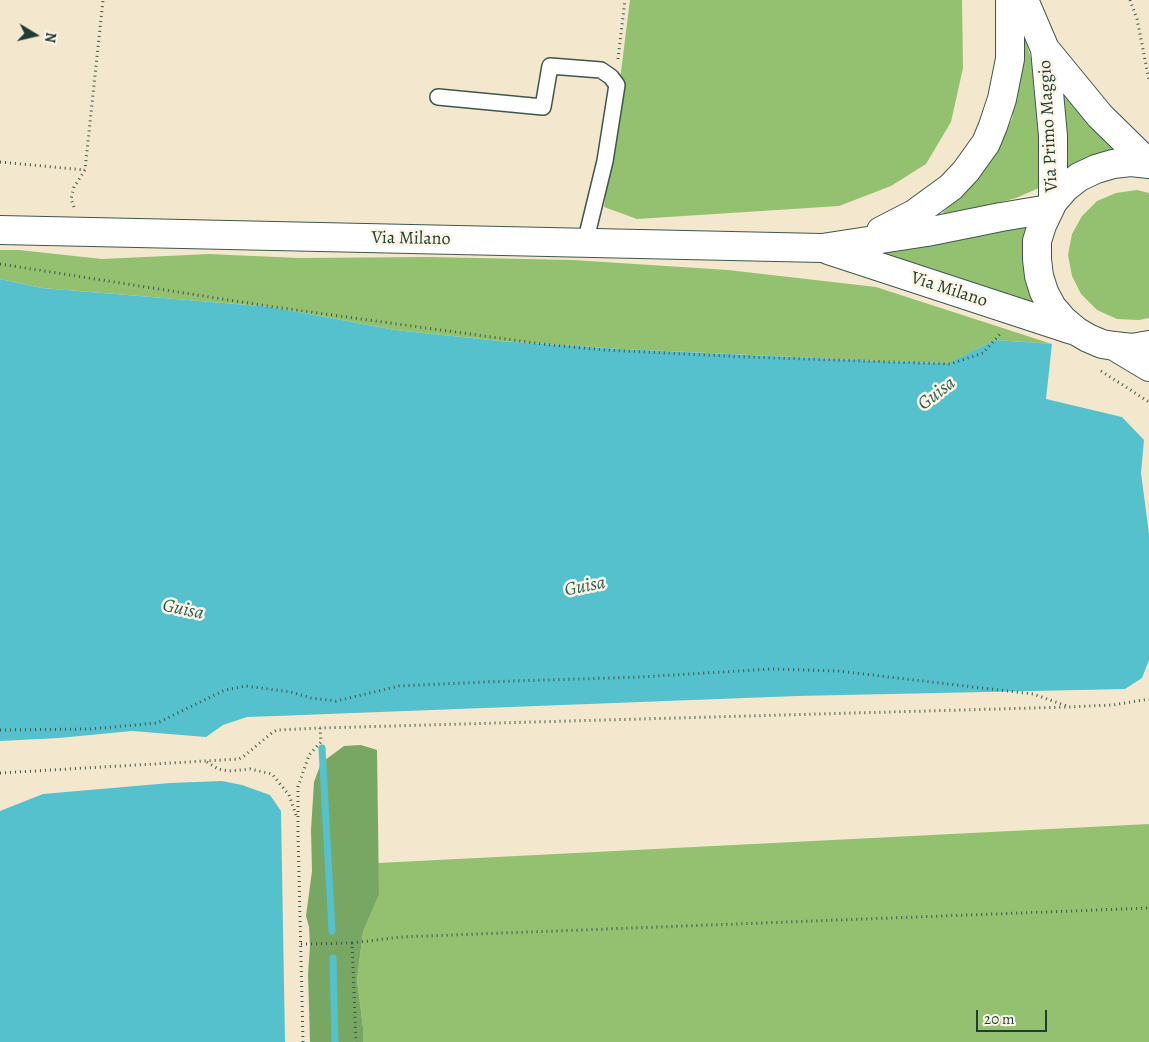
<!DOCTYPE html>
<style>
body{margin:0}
#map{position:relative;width:1149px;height:1042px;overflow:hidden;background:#f3e8ce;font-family:Alegreya,serif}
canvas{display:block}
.north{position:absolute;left:10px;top:10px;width:50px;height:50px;-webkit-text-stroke:4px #fcf5e5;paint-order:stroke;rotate:99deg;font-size:14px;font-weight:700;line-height:20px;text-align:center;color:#1f3d34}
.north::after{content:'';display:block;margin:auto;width:18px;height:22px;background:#1f3d34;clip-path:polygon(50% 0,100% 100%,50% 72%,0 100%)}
.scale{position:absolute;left:976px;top:1010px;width:71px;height:22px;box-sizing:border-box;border:2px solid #1f3d34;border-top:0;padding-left:6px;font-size:15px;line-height:18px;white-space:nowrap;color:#1f3d34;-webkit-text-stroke:4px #fcf5e5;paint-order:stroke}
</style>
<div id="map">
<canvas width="1149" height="1042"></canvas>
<div class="north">N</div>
<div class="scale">20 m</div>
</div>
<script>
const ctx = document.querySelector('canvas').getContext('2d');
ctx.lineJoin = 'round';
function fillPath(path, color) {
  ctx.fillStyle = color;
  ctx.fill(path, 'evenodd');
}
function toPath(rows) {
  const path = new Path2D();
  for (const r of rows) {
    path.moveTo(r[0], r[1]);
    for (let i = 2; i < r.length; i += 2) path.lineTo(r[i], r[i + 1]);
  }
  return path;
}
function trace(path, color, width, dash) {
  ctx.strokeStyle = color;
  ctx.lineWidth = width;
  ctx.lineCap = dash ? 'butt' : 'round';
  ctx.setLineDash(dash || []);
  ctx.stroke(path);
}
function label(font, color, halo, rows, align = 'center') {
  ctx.font = font + ' Alegreya,serif';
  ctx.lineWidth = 5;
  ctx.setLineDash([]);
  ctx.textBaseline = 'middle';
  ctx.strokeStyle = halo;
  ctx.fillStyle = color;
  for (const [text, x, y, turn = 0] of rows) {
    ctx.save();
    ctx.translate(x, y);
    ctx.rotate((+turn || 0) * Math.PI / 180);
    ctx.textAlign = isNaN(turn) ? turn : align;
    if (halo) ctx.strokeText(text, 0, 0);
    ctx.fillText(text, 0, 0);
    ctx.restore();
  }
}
fillPath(toPath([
 [630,0,962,0,963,68,951,122,926,164,891,186,839,206,637,219,604,207],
 [1019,41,1026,42,1035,71,1043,127,1039,188,1016,198,945,217,943,212,967,191,985,168,1012,119,1018,80],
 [1058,86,1122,150,1063,171],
 [1137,190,1149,193,1149,318,1139,320,1117,319,1097,310,1081,294,1072,276,1068,255,1072,234,1082,216,1097,201,1116,193],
 [1034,219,1045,308,881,255,886,246],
 [0,250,19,250,102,259,209,254,299,258,428,257,573,260,728,270,876,287,1052,344,995,340,950,363,879,361,622,349,500,341,395,330,272,307,42,288,0,279],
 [1149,824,1149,1042,363,1042,363,1027,357,980,363,932,379,895,378,863]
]), '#94c170');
fillPath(toPath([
 [361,745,377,750,379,895,363,932,357,980,363,1027,363,1042,310,1042,308,974,310,946,309,927,306,916,312,871,311,830,314,782,321,763,344,746]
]), '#77a762');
fillPath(toPath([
 [0,279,42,288,272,307,395,330,500,341,622,349,879,361,949,363,995,340,1052,344,1046,399,1122,417,1144,440,1141,473,1149,534,1149,660,1142,678,1125,689,797,696,276,716,247,717,223,725,206,737,132,731,59,738,0,741],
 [222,781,242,785,270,795,281,811,285,1042,0,1042,0,811,43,794,170,783]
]), '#55c1cd');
trace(toPath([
 [322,748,332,931],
 [333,958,335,1042]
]), '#55c1cd', 7);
const service = toPath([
 [438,97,543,107,550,66,601,70,611,77,617,85,605,161,585,243]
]);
const tertiary = toPath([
 [1024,0,1045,49,1100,116,1149,164],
 [1045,49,1053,136,1053,202],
 [1149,164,1131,162,1113,164,1096,169,1079,177,1065,188,1053,202,1042,225,1037,241,1037,259,1039,276,1044,292,1052,307,1063,320,1076,331,1088,338,1102,344,1114,346,1132,348,1149,345],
 [0,230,822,248,927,232,1001,217,1049,209],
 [881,231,914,214,951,187,966,171,986,143,993,126,1002,99,1010,59,1010,0],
 [828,250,1072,330],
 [1114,346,1149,367]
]);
trace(service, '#3f574b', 18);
trace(tertiary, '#3f574b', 30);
trace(toPath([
 [1130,0,1137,19,1149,80],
 [618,59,625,0],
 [0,162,85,170],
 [74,207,71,199,74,187,85,170,103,0],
 [0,264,267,306,542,344,604,350,747,357,950,364,983,353,1000,334],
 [1101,371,1149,402],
 [0,730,90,729,157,723,225,690,246,686,291,692,311,698,336,701,399,686,484,682,641,677,771,669,838,671,1033,694,1067,706],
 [207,762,218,769,229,771,250,769,272,774,289,795,296,815],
 [0,773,239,759,244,756,273,732,277,730,320,728,1068,707,1113,705,1149,699],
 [352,943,400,937,1149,908],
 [301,944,352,943,356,1042],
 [303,1042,298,834,298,787,309,755,321,742,320,728]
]), '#3f574b', 3, [1, 4]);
trace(service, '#fff', 15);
trace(tertiary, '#fff', 28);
label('18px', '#1f3d34', '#fcf5e5', [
 ["Via Primo Maggio",1049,126,-93],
 ["Via Milano",411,239,1],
 ["Via Milano",949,290,18]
]);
label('italic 19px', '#2c5e5a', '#fcf5e5', [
 ["Guisa",937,394,-38],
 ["Guisa",585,587,-11],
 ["Guisa",183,610,12]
]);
</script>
